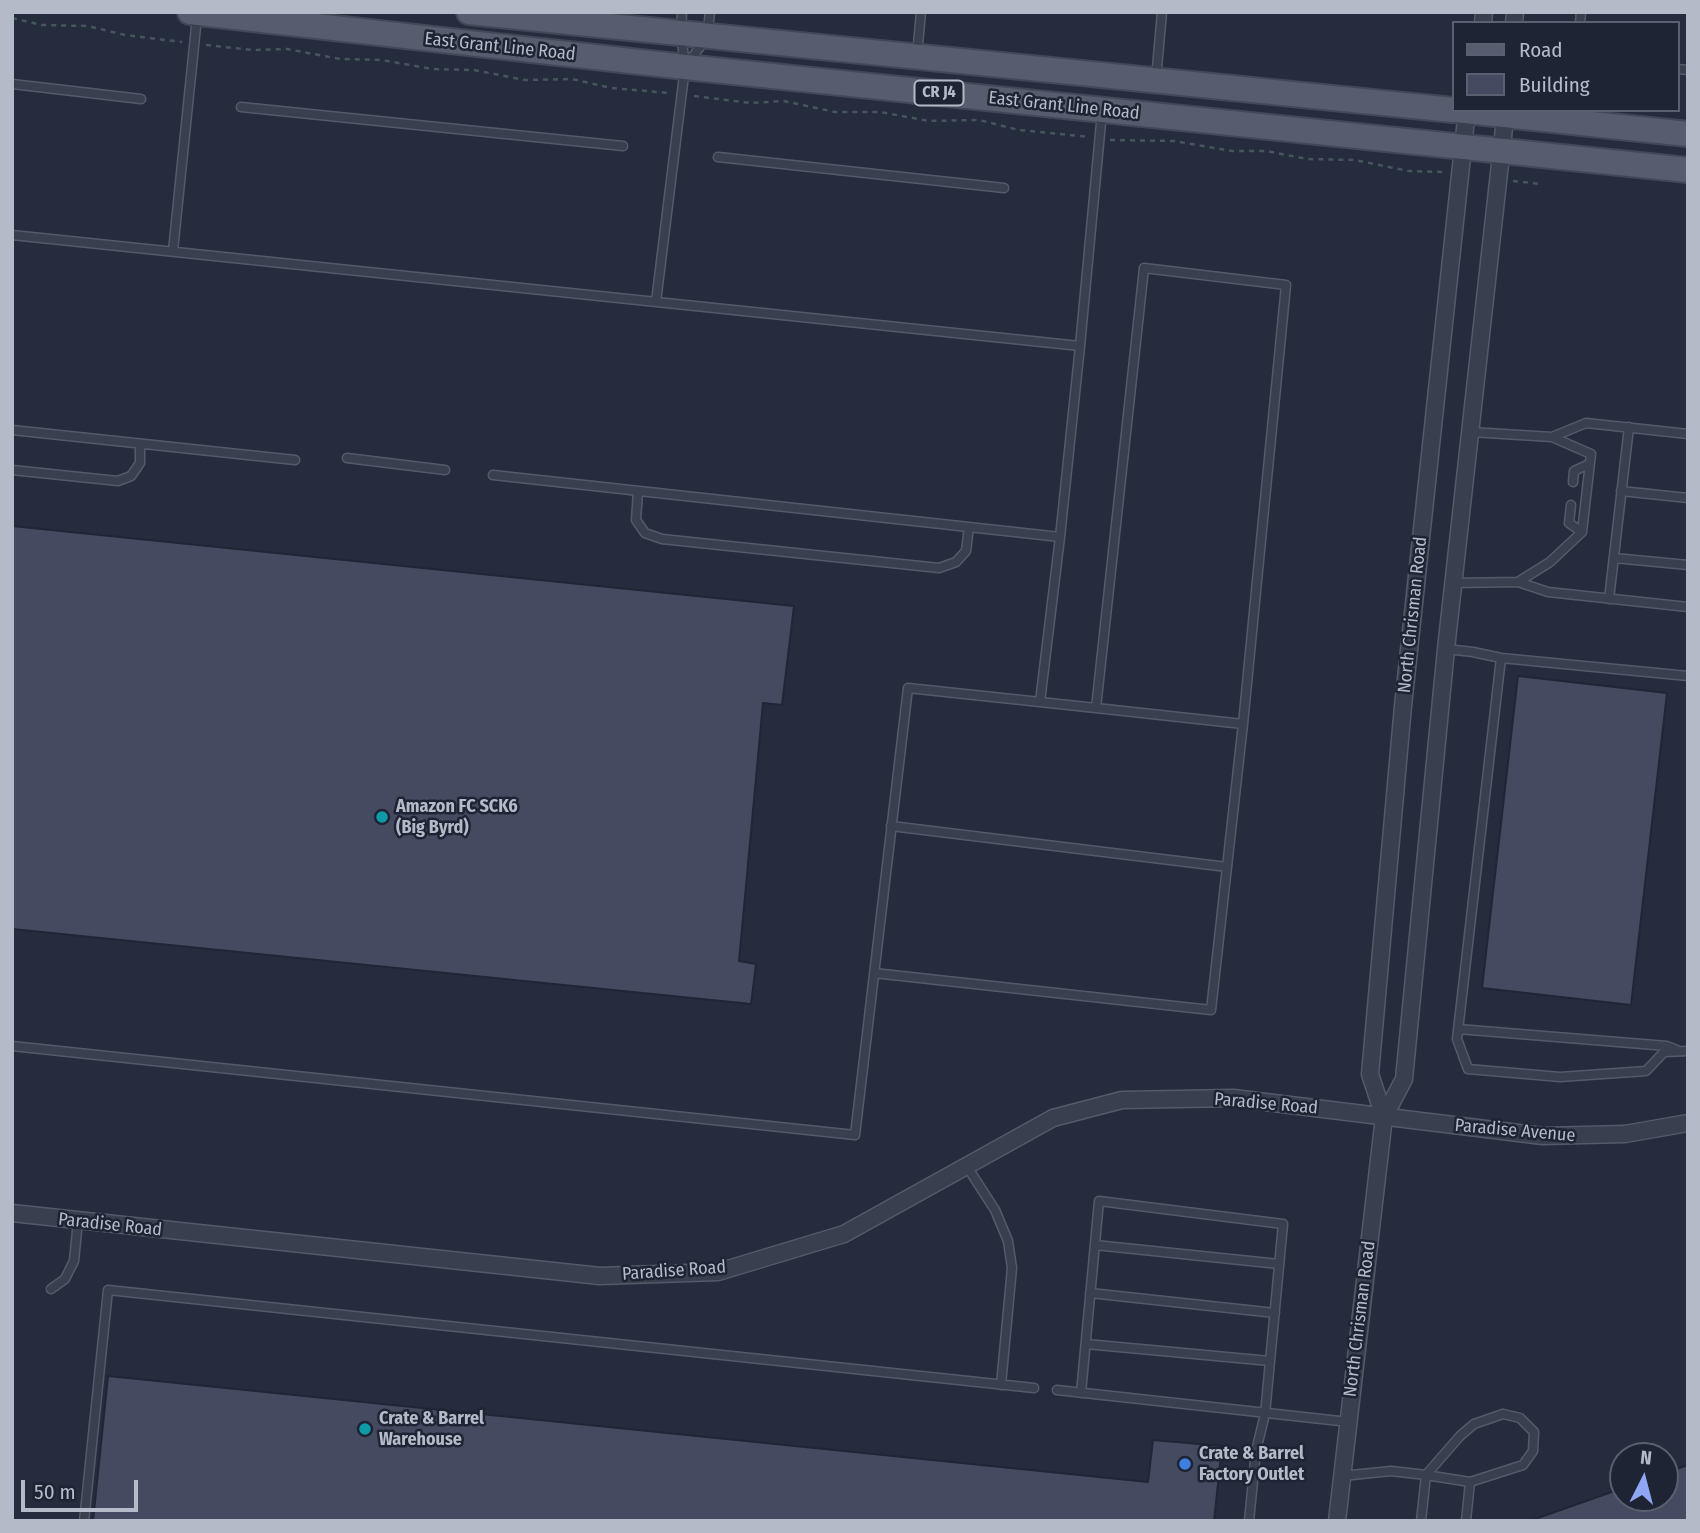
<!DOCTYPE html>
<style>
body{margin:0}
#map{position:relative;width:1700px;height:1533px;overflow:hidden;background:#252c3e;font-family:"Fira Sans Condensed",sans-serif}
canvas{display:block}
.frame{position:absolute;inset:0;border:14px solid #b5bac9;pointer-events:none}
.legend{position:absolute;left:1452px;top:21px;width:228px;height:91px;box-sizing:border-box;background:#1e2433;border:2px solid #5a606f;margin:0;padding:9px 12px;list-style:none;font-size:21px;color:#b5bac9}
.legend li{display:flex;align-items:center;gap:14px;height:35px}
.legend b{width:35px;border:2px solid #5a606f}
.north{position:absolute;left:1609px;top:1442px;width:70px;height:70px;box-sizing:border-box;background:#1e2433;border:2px solid #5a606f;border-radius:50%;rotate:6deg;font-size:19px;font-weight:700;line-height:28px;text-align:center;color:#b5bac9}
.north::after{content:'';display:block;margin:auto;width:24px;height:32px;background:#8fa6f5;clip-path:polygon(50% 0,100% 100%,50% 72%,0 100%)}
.scale{position:absolute;left:21px;top:1480px;width:117px;height:32px;box-sizing:border-box;border:4px solid #b5bac9;border-top:0;padding-left:9px;font-size:21px;line-height:24px;white-space:nowrap;color:#b5bac9;-webkit-text-stroke:5px #1e2433;paint-order:stroke}
</style>
<div id="map">
<canvas width="1700" height="1533"></canvas>
<div class="frame"></div>
<ul class="legend">
<li><b style="height:9px;background:#575d6e"></b>Road</li>
<li><b style="height:19px;background:#444b60"></b>Building</li>
</ul>
<div class="north">N</div>
<div class="scale">50 m</div>
</div>
<script>
const ctx = document.querySelector('canvas').getContext('2d');
ctx.lineJoin = 'round';
function fillPath(path, color) {
  ctx.fillStyle = color;
  ctx.fill(path, 'evenodd');
}
function toPath(rows) {
  const path = new Path2D();
  for (const r of rows) {
    path.moveTo(r[0], r[1]);
    for (let i = 2; i < r.length; i += 2) path.lineTo(r[i], r[i + 1]);
  }
  return path;
}
function trace(path, color, width, dash) {
  ctx.strokeStyle = color;
  ctx.lineWidth = width;
  ctx.lineCap = dash ? 'butt' : 'round';
  ctx.setLineDash(dash || []);
  ctx.stroke(path);
}
function label(font, color, halo, rows, align = 'center') {
  ctx.font = font + ' "Fira Sans Condensed",sans-serif';
  ctx.lineWidth = 5;
  ctx.setLineDash([]);
  ctx.textBaseline = 'middle';
  ctx.strokeStyle = halo;
  ctx.fillStyle = color;
  for (const [text, x, y, turn = 0] of rows) {
    ctx.save();
    ctx.translate(x, y);
    ctx.rotate((+turn || 0) * Math.PI / 180);
    ctx.textAlign = isNaN(turn) ? turn : align;
    if (halo) ctx.strokeText(text, 0, 0);
    ctx.fillText(text, 0, 0);
    ctx.restore();
  }
}
const building = toPath([
 [12,526,794,606,782,705,763,703,739,961,756,964,751,1004,12,929,12,526],
 [1518,676,1667,693,1631,1005,1482,988,1518,676],
 [108,1376,1148,1482,1153,1440,1222,1446,1214,1521,93,1521,108,1376],
 [1688,1465,1688,1521,1535,1521,1535,1519,1623,1488,1623,1498,1665,1498,1665,1473,1688,1465]
]);
fillPath(building, '#444b60');
trace(building, '#202635', 2);
const service = toPath([
 [1580,23,1581,12],
 [917,55,921,12],
 [689,62,707,37,710,12],
 [1677,69,1688,70],
 [1156,79,1162,12],
 [12,84,141,99],
 [241,107,623,146],
 [718,157,1004,188],
 [12,235,1080,346,1060,537,493,475],
 [173,251,197,17],
 [656,302,685,67,681,34,682,12],
 [1080,346,1102,112],
 [12,430,295,460],
 [1552,437,1586,423,1688,434],
 [347,458,445,470],
 [12,470,118,481,131,476,140,463,140,444],
 [1573,482,1574,471,1589,464],
 [638,491,636,520,645,533,662,539,939,568,956,562,966,551,969,527],
 [1621,491,1688,498],
 [1571,505,1569,523,1582,532],
 [1614,558,1688,565],
 [1518,582,1548,592,1688,607],
 [1454,583,1518,582,1550,562,1582,532,1591,454,1552,437,1471,432],
 [1609,599,1629,427],
 [1446,649,1473,652,1501,658,1688,676],
 [1501,658,1457,1039,1468,1069,1560,1077,1646,1071,1664,1052,1688,1051],
 [1040,702,1096,708,1243,724,1286,285,1144,268,1096,708],
 [891,826,1227,867],
 [874,973,1211,1010,1243,724],
 [1458,1029,1667,1046,1677,1050],
 [12,1046,855,1135,908,688,1040,702,1060,537],
 [966,1165,995,1210,1008,1241,1012,1268,1001,1385],
 [1095,1245,1279,1264],
 [51,1289,65,1279,74,1261,78,1221],
 [1090,1293,1275,1313],
 [1086,1344,1270,1361],
 [1057,1390,1349,1422],
 [1081,1393,1099,1201,1283,1224,1265,1414,1256,1451,1249,1521],
 [1503,1414,1520,1418,1534,1432,1533,1451,1523,1465,1470,1482,1426,1475,1460,1436,1474,1424,1503,1414],
 [1342,1476,1391,1471,1426,1475,1421,1521],
 [84,1521,108,1290,1034,1388],
 [1466,1521,1470,1482]
]);
const minor = toPath([
 [1483,23,1484,12],
 [1514,23,1515,12],
 [1384,1117,1370,1074,1403,706,1467,110],
 [12,1213,600,1276,718,1272,844,1234,1053,1118,1122,1100,1233,1098,1543,1136,1625,1134,1688,1123],
 [1337,1521,1384,1117,1404,1079,1446,649,1506,110]
]);
const primary = toPath([
 [190,12,685,67,1688,170],
 [469,12,1453,110],
 [1456,110,1688,134]
]);
trace(service, '#545a69', 11);
trace(minor, '#545a69', 19);
trace(primary, '#424857', 28);
trace(toPath([
 [12,18,42,25,88,26,125,35,182,42],
 [206,45,252,50,287,49,340,59,382,60,432,69,474,70,525,80,572,79,611,88,670,93],
 [694,96,750,103,784,101,835,112,880,112,929,121,979,120,1019,130,1090,137],
 [1110,140,1174,141,1232,151,1266,151,1307,159,1355,160,1409,171,1443,172],
 [1513,181,1541,184]
]), '#45565c', 2.5, [5, 5]);
trace(service, '#393f4e', 8);
trace(minor, '#393f4e', 16);
trace(primary, '#575d6e', 24);
for (const [x, y, r, color] of [
 [382,817,7,"#0f9aa8"],
 [365,1429,7,"#0f9aa8"],
 [1185,1464,7,"#3f7fe0"]
]) {
  const dot = new Path2D();
  dot.arc(x, y, r, 0, 2 * Math.PI);
  ctx.fillStyle = color;
  ctx.fill(dot);
  trace(dot, '#1e2433', 2.5);
}
for (const [x, y, w] of [
 [939,93,49]
]) {
  const box = new Path2D();
  box.roundRect(x - w / 2, y - 12.5, w, 25, 5);
  ctx.fillStyle = '#1e2433';
  ctx.fill(box);
  trace(box, '#b5bac9', 2);
}
label('bold 16px', '#b5bac9', null, [
 ["CR J4",939,93]
]);
label('18px', '#b5bac9', '#1e2433', [
 ["East Grant Line Road",500,47,6],
 ["East Grant Line Road",1064,106,6],
 ["North Chrisman Road",1413,615,-84],
 ["Paradise Road",1266,1104,5],
 ["Paradise Avenue",1515,1131,5],
 ["Paradise Road",110,1225,6],
 ["Paradise Road",674,1271,-4],
 ["North Chrisman Road",1360,1319,-83]
]);
label('bold 18px', '#b5bac9', '#1e2433', [
 ["Amazon FC SCK6",396,807],
 ["(Big Byrd)",396,828],
 ["Crate & Barrel",379,1419],
 ["Warehouse",379,1440],
 ["Crate & Barrel",1199,1454],
 ["Factory Outlet",1199,1475]
], 'left');
</script>
